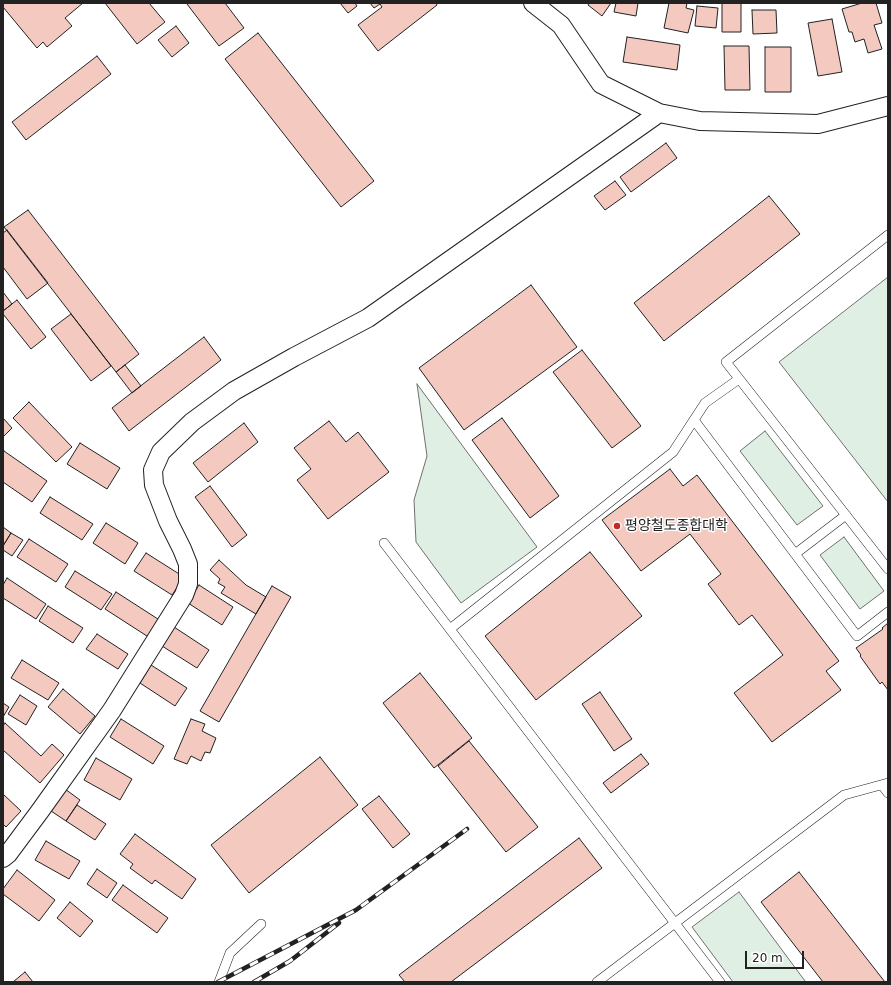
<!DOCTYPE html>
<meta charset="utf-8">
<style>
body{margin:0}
#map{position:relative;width:891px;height:985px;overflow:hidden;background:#fff;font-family:"DejaVu Sans",sans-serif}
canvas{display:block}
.frame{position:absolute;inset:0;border:4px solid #222;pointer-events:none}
.scale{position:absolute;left:745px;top:951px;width:59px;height:18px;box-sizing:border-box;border:2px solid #222;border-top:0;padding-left:5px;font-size:12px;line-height:14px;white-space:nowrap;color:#222;-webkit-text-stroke:3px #fff;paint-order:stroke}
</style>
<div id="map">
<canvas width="891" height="985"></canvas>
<div class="frame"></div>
<div class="scale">20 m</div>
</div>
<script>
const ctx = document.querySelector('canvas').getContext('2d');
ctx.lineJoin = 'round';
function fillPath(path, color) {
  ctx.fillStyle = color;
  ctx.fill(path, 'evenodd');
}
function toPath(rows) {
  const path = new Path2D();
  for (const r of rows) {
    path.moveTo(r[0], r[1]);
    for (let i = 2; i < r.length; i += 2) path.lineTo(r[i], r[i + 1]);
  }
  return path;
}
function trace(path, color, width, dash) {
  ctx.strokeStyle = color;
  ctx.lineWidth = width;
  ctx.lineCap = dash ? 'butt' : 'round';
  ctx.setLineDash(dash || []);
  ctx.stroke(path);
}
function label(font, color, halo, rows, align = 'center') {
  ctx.font = font + ' "DejaVu Sans","Noto Sans KR",sans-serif';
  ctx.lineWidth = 3;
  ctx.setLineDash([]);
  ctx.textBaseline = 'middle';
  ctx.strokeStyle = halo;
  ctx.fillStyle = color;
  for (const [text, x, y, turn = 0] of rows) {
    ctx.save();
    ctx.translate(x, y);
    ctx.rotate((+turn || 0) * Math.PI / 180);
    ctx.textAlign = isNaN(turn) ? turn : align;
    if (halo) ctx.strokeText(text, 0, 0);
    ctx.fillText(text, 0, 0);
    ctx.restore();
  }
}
const green = toPath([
 [888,277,888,502,779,362,888,277],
 [417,384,537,547,461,603,416,542,414,500,427,456,417,384],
 [765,431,823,506,797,525,740,451,765,431],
 [844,537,884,591,860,609,820,555,844,537],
 [739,892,805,981,804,982,733,982,692,927,739,892]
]);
fillPath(green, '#e0efe3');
trace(green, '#6f6f6f', 1);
const building = toPath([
 [3,3,83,3,65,18,72,26,47,47,43,42,37,48,3,7,3,3],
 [105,3,149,3,165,22,137,44,105,3],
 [188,3,225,3,244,28,219,46,187,4,188,3],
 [340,3,355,3,357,6,348,13,340,3],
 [370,3,436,3,437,5,378,51,358,25,382,7,380,4,374,8,370,3],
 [589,3,611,3,602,16,588,5,589,3],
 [616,3,638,3,636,16,614,12,616,3],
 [669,3,687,3,686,8,694,10,688,33,664,28,669,3],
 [722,3,741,3,741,32,722,32,722,3],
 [862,3,876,3,882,23,874,25,882,49,868,53,864,39,855,42,852,32,849,32,842,9,862,3],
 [697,6,718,8,716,28,695,26,697,6],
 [752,10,776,10,777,33,753,34,752,10],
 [832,19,842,72,818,76,808,23,832,19],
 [176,26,189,43,172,57,158,40,176,26],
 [258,33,374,181,341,207,225,59,258,33],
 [627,37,680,45,677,70,623,62,627,37],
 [724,46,749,46,750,90,725,90,724,46],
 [765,47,791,47,791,92,765,92,765,47],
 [97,56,111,74,26,140,12,122,97,56],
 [666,143,677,158,631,192,620,177,666,143],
 [615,181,626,195,605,210,594,196,615,181],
 [769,196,800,234,664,341,634,303,769,196],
 [28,210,139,354,116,372,4,227,28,210],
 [7,230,48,283,27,299,3,267,3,233,7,230],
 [531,285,577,347,464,430,419,368,531,285],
 [3,292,12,304,3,311,3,292],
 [17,300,46,337,31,349,3,314,3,311,17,300],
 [71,314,111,366,91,381,51,329,71,314],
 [204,337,221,360,129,431,112,408,204,337],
 [582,350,641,426,612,448,553,372,582,350],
 [125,365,141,386,132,393,116,372,125,365],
 [29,402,72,447,56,462,13,418,29,402],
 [3,418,12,428,3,437,3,418],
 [502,418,559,496,530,518,472,440,502,418],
 [329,421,346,442,358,432,389,472,328,519,297,480,311,469,294,448,329,421],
 [244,423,258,442,208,482,193,463,244,423],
 [80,443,120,468,107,489,67,464,80,443],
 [4,451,47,481,32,502,3,482,3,453,4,451],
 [670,469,683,486,697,475,839,661,826,671,841,690,772,742,734,693,783,655,752,615,739,625,708,584,721,574,690,534,641,571,602,520,670,469],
 [210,486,247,535,232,547,195,497,210,486],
 [50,497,93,524,82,540,40,513,50,497],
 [106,523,138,543,125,564,93,543,106,523],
 [3,527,11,533,3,546,3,527],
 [11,533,23,540,12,556,3,550,3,546,11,533],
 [29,539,68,564,56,582,17,557,29,539],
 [590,552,642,616,536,700,485,636,590,552],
 [146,553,184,577,172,595,134,571,146,553],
 [219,560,246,585,266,597,256,614,221,593,225,587,218,583,220,579,210,570,219,560],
 [75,571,112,594,101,610,65,587,75,571],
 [7,578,46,604,36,619,3,598,3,585,7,578],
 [199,585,233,607,222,625,188,603,199,585],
 [272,586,291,597,219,722,200,711,272,586],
 [116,592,161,621,150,638,105,609,116,592],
 [48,606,83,628,73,643,39,621,48,606],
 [888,623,888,690,882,682,880,684,860,656,861,655,856,648,883,629,882,628,888,623],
 [174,627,209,650,197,668,162,646,174,627],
 [97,634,128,654,118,669,86,649,97,634],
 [22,660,59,683,48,700,11,678,22,660],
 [151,665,187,688,175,706,140,683,151,665],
 [420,673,472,738,434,768,383,703,420,673],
 [63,689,95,716,80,734,48,707,63,689],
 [600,692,632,739,614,751,582,704,600,692],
 [20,695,37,706,26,725,8,714,20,695],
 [3,703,9,707,3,717,3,703],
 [121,719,164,746,153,764,110,737,121,719],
 [191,719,205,724,202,731,216,738,210,753,205,752,201,761,191,756,187,764,174,759,191,719],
 [5,723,41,756,52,744,64,755,40,783,3,750,3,726,5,723],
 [469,741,538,827,506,852,438,766,469,741],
 [641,754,649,764,611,793,603,783,641,754],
 [320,757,358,805,249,893,211,845,320,757],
 [96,758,132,779,120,800,84,780,96,758],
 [65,789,80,800,66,821,51,811,65,789],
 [3,794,21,811,6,827,3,824,3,794],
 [379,796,410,834,393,848,362,809,379,796],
 [77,805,106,824,95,840,66,821,77,805],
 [135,834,196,879,182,899,155,880,152,884,130,868,133,864,120,854,135,834],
 [579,838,602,868,451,982,405,982,399,975,579,838],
 [46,841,80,861,69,879,35,860,46,841],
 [97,869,117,883,107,898,87,884,97,869],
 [17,870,55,900,39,921,3,894,3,889,17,870],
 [799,872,885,982,823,982,761,902,799,872],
 [123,885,168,918,157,933,112,900,123,885],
 [70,902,93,921,80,937,57,918,70,902],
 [25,972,33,982,13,982,25,972]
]);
fillPath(building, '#f3c9c0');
trace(building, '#222', 1);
const lane = toPath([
 [888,235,726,362,888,569],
 [694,420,857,636,888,612],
 [384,543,720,982],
 [795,554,846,515],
 [450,629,673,452,705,403,739,379],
 [882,785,888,793],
 [219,982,230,953,261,924],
 [597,982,844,795,888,783]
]);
const street = toPath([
 [533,3,561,25,601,84,659,113,700,121,818,124,888,106],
 [3,858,8,854,40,811,112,710,184,595,188,584,188,564,182,549,168,521,154,485,153,470,161,452,192,422,234,391,294,357,368,318,659,113]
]);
trace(lane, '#222', 10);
trace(street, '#222', 20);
trace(lane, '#fff', 9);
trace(street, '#fff', 18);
const rail = toPath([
 [218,982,356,910,467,829],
 [254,982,290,961,339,923]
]);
trace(rail, '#222', 4.5);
trace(rail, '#fff', 3, [9]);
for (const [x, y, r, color] of [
 [617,526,4,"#c62828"]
]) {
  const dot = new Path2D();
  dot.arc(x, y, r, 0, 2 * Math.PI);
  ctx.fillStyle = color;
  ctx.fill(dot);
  trace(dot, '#fff', 1.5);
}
label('14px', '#222', '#fff', [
 ["평양철도종합대학",625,526]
], 'left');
</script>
